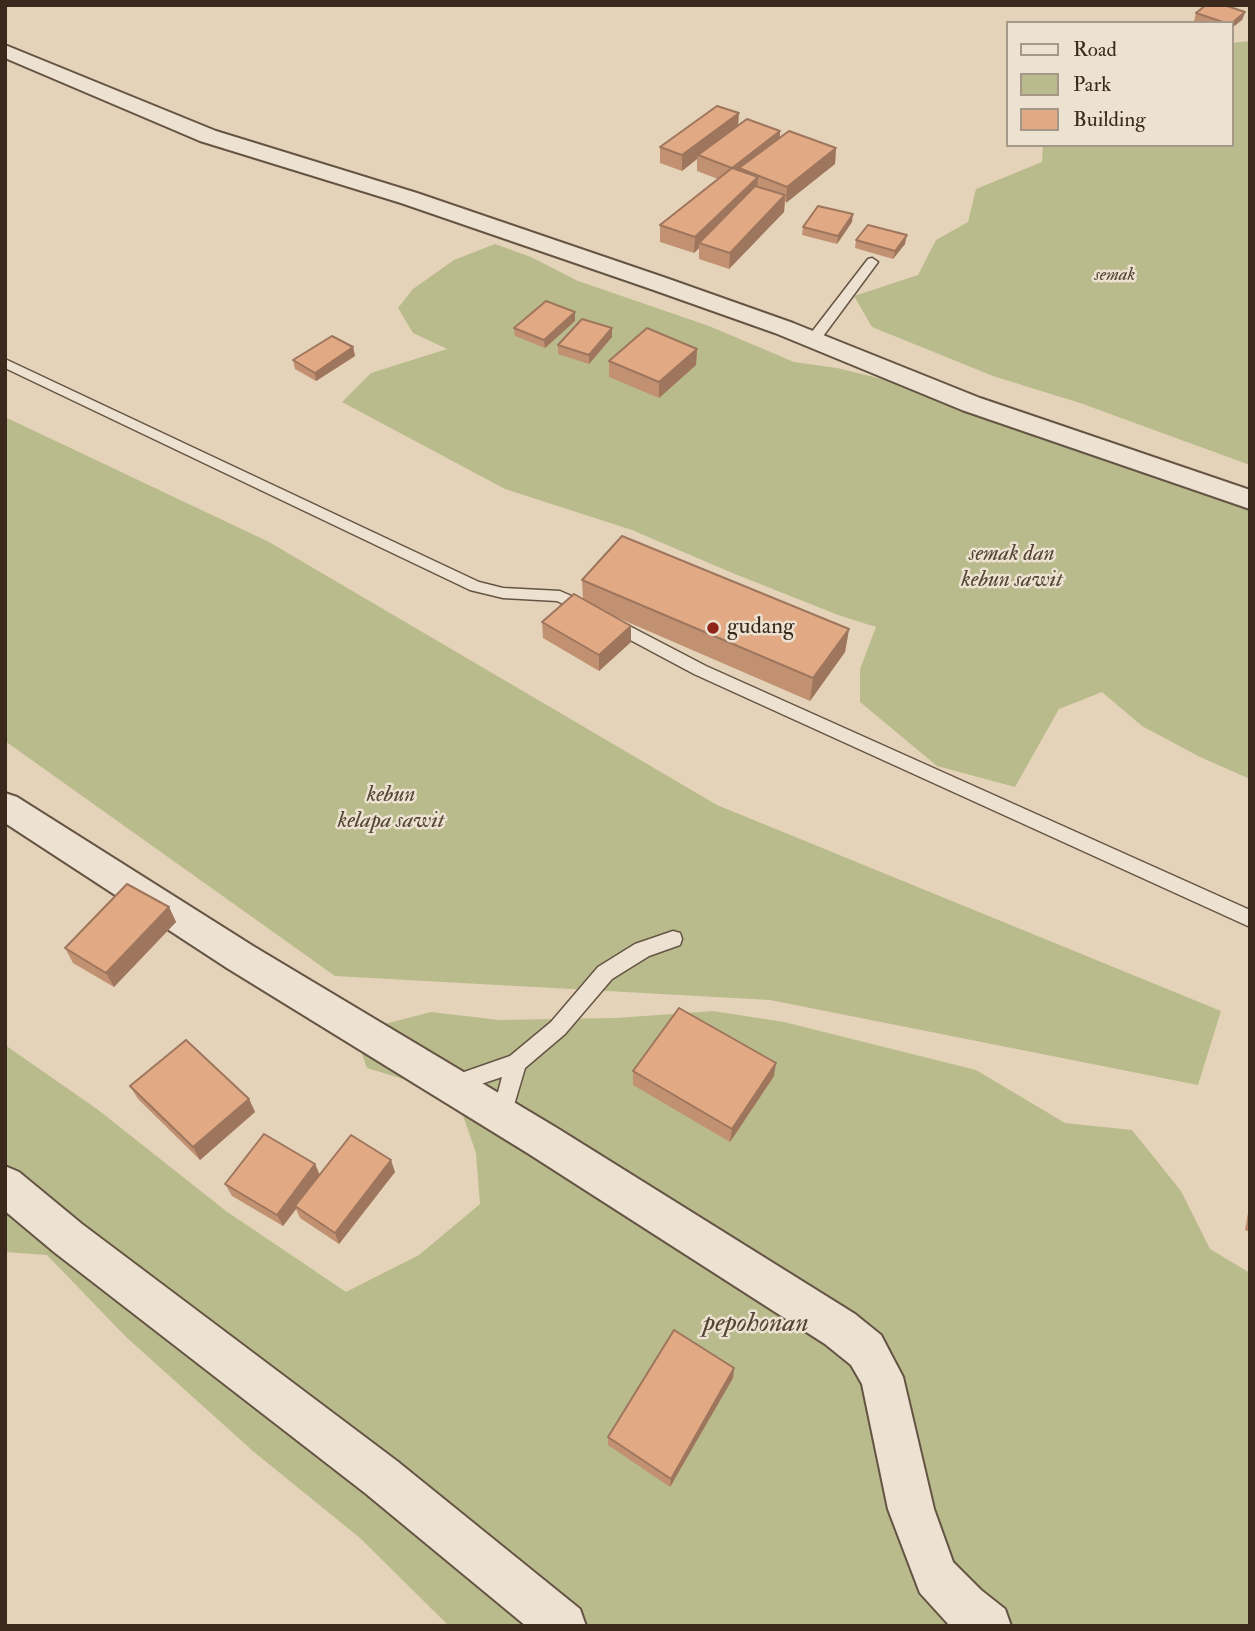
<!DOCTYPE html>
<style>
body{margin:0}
#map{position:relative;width:1255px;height:1631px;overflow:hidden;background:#e4d3b8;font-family:"IM FELL Double Pica",serif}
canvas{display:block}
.frame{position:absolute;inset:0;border:7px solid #3b291e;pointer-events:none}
.legend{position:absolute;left:1006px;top:21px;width:228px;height:126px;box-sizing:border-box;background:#ede2d1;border:2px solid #a69889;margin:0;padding:9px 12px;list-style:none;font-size:21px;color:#3b291e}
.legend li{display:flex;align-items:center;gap:14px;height:35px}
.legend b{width:35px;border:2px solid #a69889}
</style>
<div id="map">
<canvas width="1255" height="1631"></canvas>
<div class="frame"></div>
<ul class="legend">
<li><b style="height:9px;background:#ede2d1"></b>Road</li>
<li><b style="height:19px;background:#b9bb8c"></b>Park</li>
<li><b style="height:19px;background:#e2a985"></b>Building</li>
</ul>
</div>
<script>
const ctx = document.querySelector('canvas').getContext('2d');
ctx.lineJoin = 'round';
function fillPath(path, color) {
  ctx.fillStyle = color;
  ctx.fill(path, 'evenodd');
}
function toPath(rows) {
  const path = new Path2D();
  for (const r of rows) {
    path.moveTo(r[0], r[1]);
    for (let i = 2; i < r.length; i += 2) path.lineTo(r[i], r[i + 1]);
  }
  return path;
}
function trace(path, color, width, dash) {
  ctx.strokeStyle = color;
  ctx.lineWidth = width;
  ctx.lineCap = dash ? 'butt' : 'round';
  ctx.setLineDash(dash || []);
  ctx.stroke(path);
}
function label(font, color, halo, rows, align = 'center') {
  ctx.font = font + ' "IM FELL Double Pica",serif';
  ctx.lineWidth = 5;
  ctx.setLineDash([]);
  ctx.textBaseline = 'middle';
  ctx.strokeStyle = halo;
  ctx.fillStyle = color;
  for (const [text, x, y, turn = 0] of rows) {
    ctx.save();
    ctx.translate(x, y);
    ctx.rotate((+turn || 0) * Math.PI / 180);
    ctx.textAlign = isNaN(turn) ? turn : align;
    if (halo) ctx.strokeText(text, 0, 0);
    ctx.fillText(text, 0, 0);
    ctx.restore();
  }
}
fillPath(toPath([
 [1250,41,1250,465,1080,403,993,376,872,327,854,296,918,275,936,240,968,222,976,189,1042,162,1043,145,1232,145,1232,43],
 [495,244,531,257,578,281,709,326,794,362,837,368,911,386,1250,501,1250,779,1200,757,1142,726,1102,692,1059,709,1015,787,937,766,860,702,860,669,876,627,838,615,730,572,632,530,505,489,342,402,371,373,447,349,413,333,398,308,413,289,454,260],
 [5,417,269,542,717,805,1221,1011,1198,1085,770,1000,335,976,5,741],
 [713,1011,784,1022,976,1070,1065,1123,1132,1130,1181,1191,1210,1249,1250,1273,1250,1626,449,1626,360,1538,254,1452,125,1336,47,1255,5,1252,5,1045,97,1109,226,1211,346,1292,419,1255,480,1204,476,1153,459,1104,423,1085,367,1068,354,1032,431,1012,499,1020,617,1018]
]), '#b9bb8c');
const service = toPath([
 [872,258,878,262,818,343,808,343,808,337,868,259,872,258],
 [5,359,479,582,503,588,560,591,594,606,596,610,588,616,557,601,503,598,470,590,5,368,5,359],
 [612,617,706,666,1250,910,1250,927,694,674,606,627,604,623,606,619,612,617],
 [673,931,680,933,682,939,680,945,649,956,612,979,565,1034,525,1068,509,1122,502,1124,495,1122,492,1115,502,1077,451,1094,444,1091,441,1085,444,1079,510,1056,551,1022,598,967,635,944,673,931]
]);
const minor = toPath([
 [5,45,216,131,417,193,666,278,793,323,980,398,1250,490,1250,509,962,410,775,333,648,288,401,203,200,141,5,58,5,45],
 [5,793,17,797,253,946,557,1128,855,1314,881,1335,903,1377,934,1509,953,1562,981,1590,1005,1609,1011,1626,950,1626,920,1593,888,1509,862,1384,851,1365,825,1344,529,1154,227,968,5,823,5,793],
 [5,1166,19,1172,82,1224,397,1461,580,1609,586,1626,526,1626,365,1493,54,1252,5,1211,5,1166]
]);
trace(service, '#655444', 3);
trace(minor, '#655444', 4);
fillPath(service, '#ede2d1');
fillPath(minor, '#ede2d1');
fillPath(toPath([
 [1245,12,1242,20,1232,23,1198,23,1194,21,1196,13],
 [738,125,780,131,780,138,836,148,835,164,785,202,784,212,729,269,699,259,699,248,694,253,660,242,660,225,718,179,697,171,697,159,682,171,660,163,660,147],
 [852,222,837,244,802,235,803,227],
 [856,240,905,244,893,259,855,248],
 [575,321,545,348,515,336,514,328],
 [612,337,589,364,558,354,558,345],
 [353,347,355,356,316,381,295,369,293,360],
 [697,349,696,365,659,398,609,377,609,361],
 [582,580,849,629,845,652,810,701,616,617,631,642,599,671,543,638,542,622,583,599],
 [169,907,176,922,114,987,73,963,65,948],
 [633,1071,774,1076,730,1142,633,1085],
 [130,1086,249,1099,255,1112,200,1160,138,1099],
 [315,1164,320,1175,395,1172,339,1244,300,1218,296,1209,283,1226,232,1196,225,1184],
 [1250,1201,1250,1232,1245,1230],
 [734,1368,733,1378,670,1487,608,1445,608,1437]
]), '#c29172');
fillPath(toPath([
 [1245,12,1242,20,1232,28,1232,23],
 [739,113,738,129,698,155,697,159,682,171,682,155],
 [780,131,779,147,739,168,738,178,732,168],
 [836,148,835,164,786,203,787,187],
 [758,177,757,193,699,243,699,248,694,253,695,237],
 [785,195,784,212,729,269,730,253],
 [853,214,852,222,837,244,838,236],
 [907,235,905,244,893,259,895,251],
 [575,312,575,321,545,348,544,340],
 [612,328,612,337,589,364,589,355],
 [353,347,355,356,316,381,315,373],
 [697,349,696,365,659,398,659,382],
 [631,626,631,642,599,671,599,655],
 [849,629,845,652,810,701,813,678],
 [169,907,176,922,114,987,106,973],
 [776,1063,774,1076,730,1142,732,1129],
 [249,1099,255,1112,200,1160,193,1147],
 [391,1160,395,1172,339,1244,335,1233],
 [315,1164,320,1176,295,1206,296,1209,283,1226,277,1215],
 [734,1368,733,1378,670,1487,671,1479]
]), '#9e765d');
const building = toPath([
 [1206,5,1224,5,1245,12,1232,23,1226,23,1196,13,1206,5],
 [717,106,739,113,682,155,660,147,717,106],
 [747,119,780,131,732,168,758,177,695,237,660,225,732,168,698,155,747,119],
 [789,131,836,148,787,187,739,168,789,131],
 [755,186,785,195,730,253,699,243,755,186],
 [818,206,853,214,838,236,803,227,818,206],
 [868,225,907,235,895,251,856,240,868,225],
 [546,301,575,312,544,340,514,328,546,301],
 [582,319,612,328,589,355,558,345,582,319],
 [647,328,697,349,659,382,609,361,647,328],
 [332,336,353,347,315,373,293,360,332,336],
 [622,536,849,629,813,678,582,580,622,536],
 [574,594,631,626,599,655,542,622,574,594],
 [127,884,169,907,106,973,65,948,127,884],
 [679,1008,776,1063,732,1129,633,1071,679,1008],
 [186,1040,249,1099,193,1147,130,1086,186,1040],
 [264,1134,315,1164,277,1215,225,1184,264,1134],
 [351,1135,391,1160,335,1233,295,1206,351,1135],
 [674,1330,734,1368,671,1479,608,1437,674,1330]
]);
fillPath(building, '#e2a985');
trace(building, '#9e765d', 2);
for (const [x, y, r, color] of [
 [713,628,7,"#8f2418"]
]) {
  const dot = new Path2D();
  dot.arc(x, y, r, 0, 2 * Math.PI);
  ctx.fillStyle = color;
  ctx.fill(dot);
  trace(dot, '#ede2d1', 2.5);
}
label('italic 19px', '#544634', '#ede2d1', [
 ["semak",1115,276]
]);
label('italic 23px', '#544634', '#ede2d1', [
 ["semak dan",1012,555],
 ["kebun sawit",1012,581],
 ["kebun",391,796],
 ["kelapa sawit",391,822]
]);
label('23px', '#3b291e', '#ede2d1', [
 ["gudang",727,628]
], 'left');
label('italic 28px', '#544634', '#ede2d1', [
 ["pepohonan",756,1325]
]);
</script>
